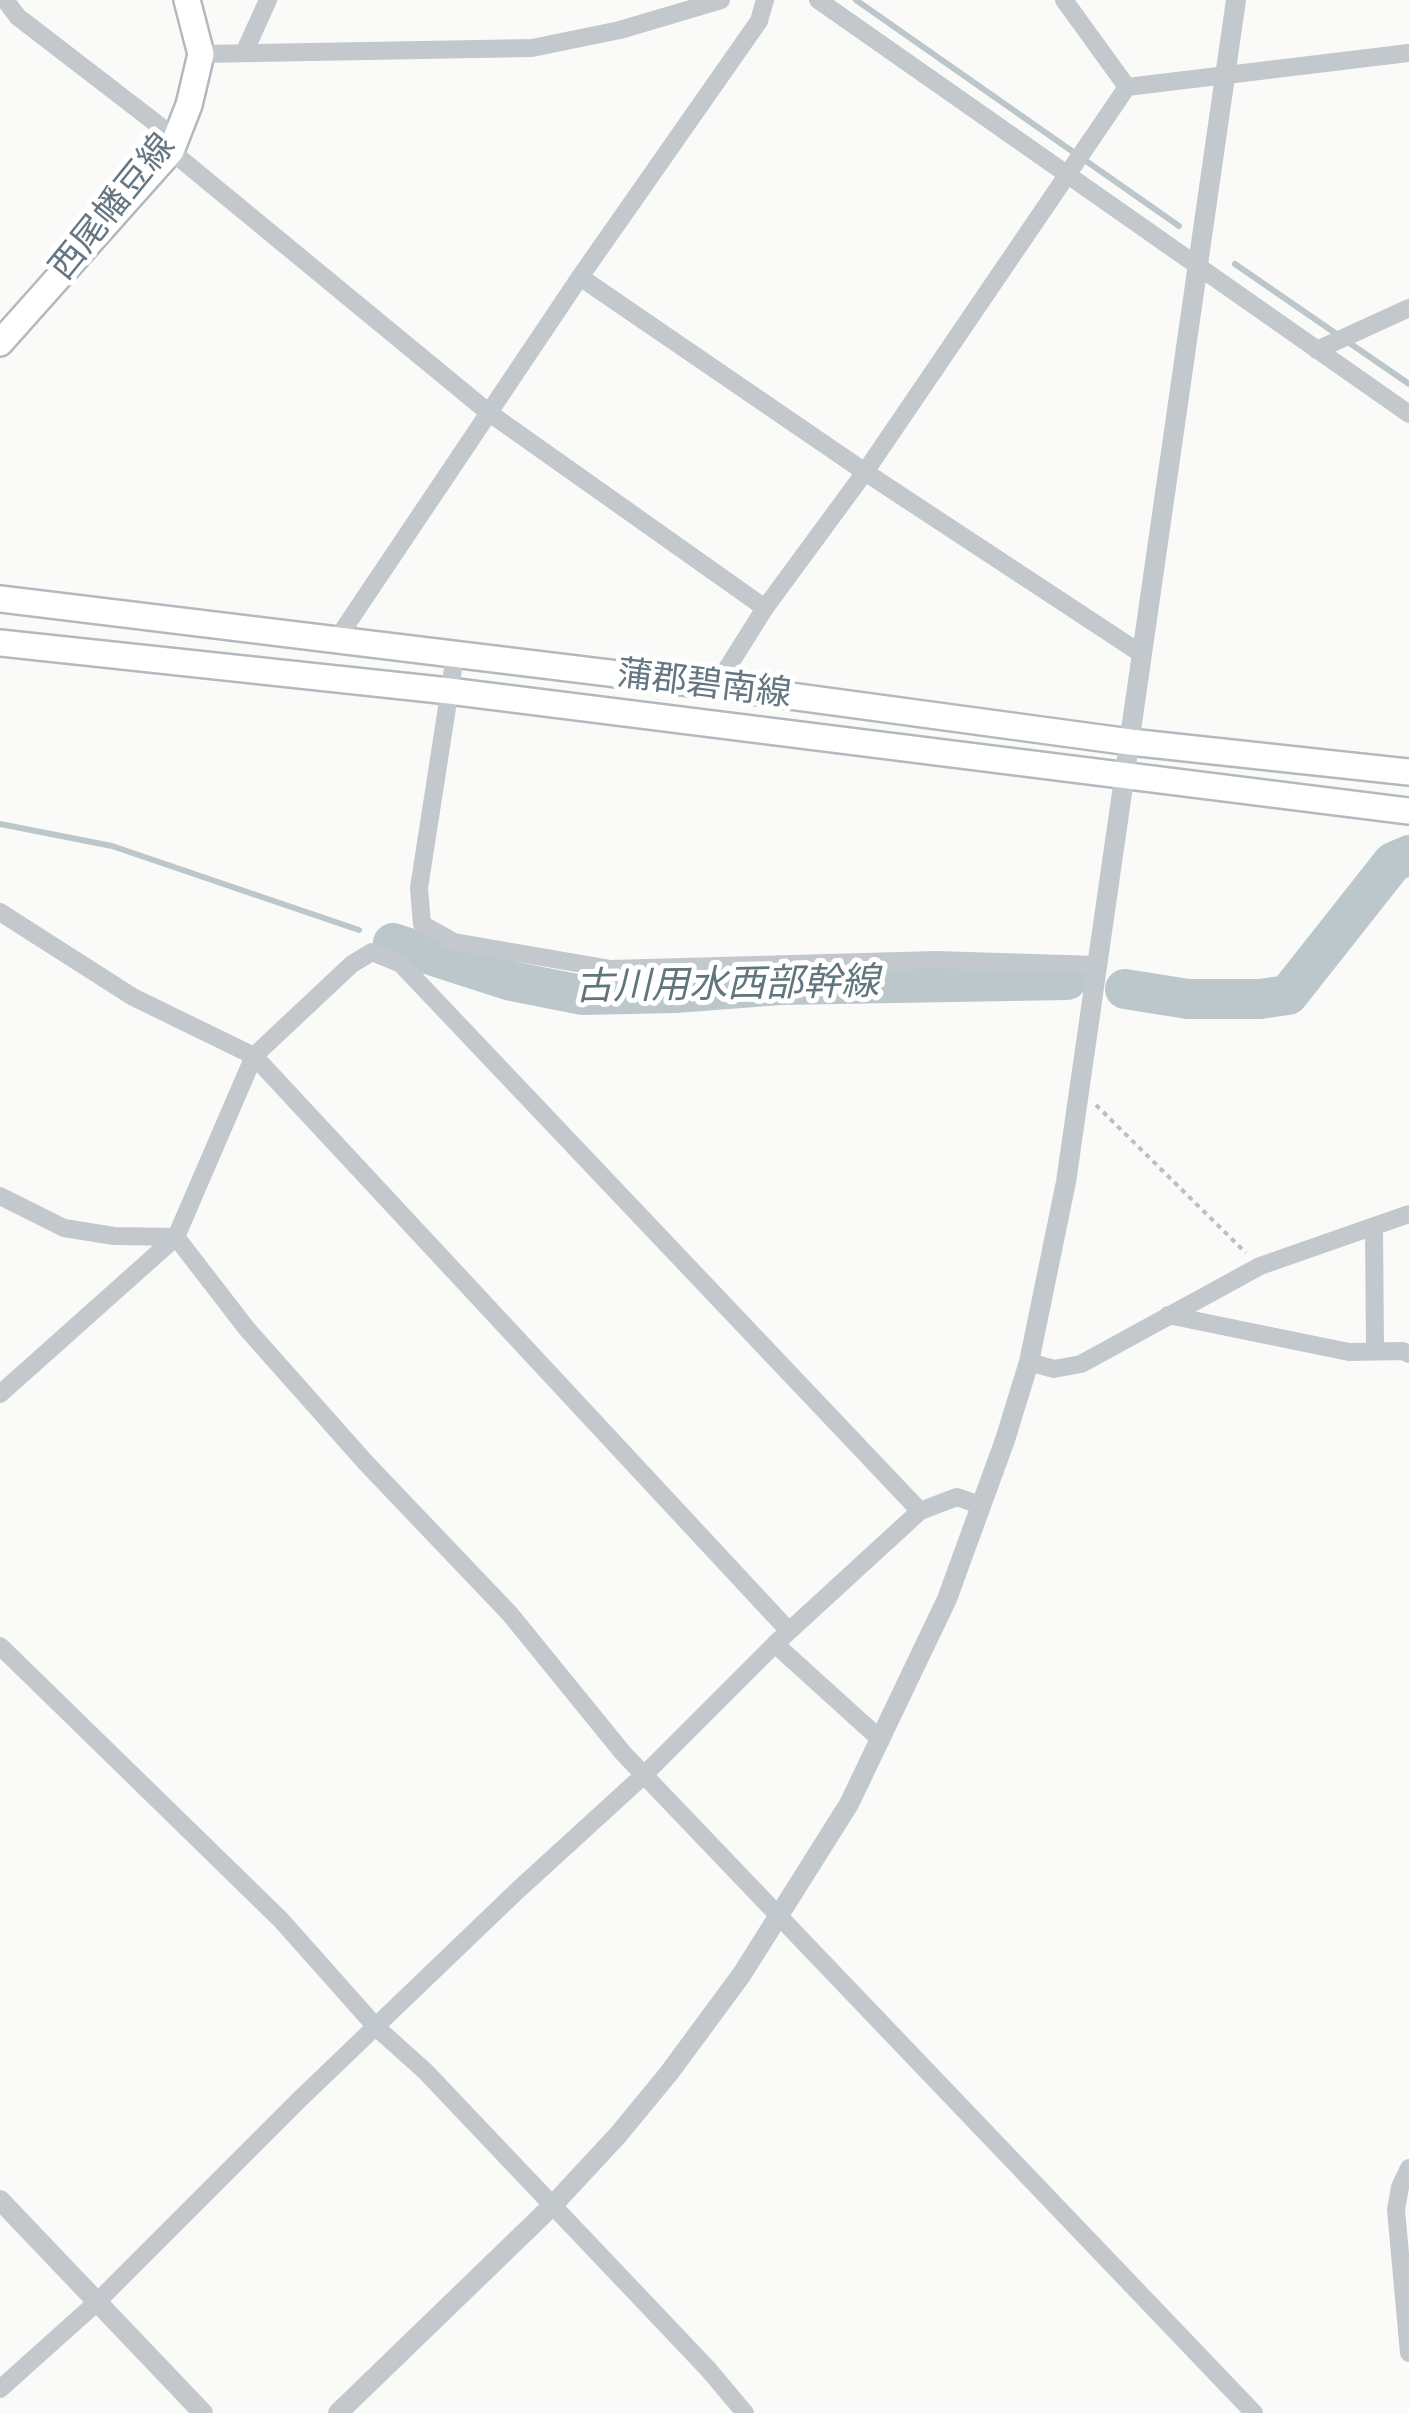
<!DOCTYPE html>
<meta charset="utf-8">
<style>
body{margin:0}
canvas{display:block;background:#fafaf8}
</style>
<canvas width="1409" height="2413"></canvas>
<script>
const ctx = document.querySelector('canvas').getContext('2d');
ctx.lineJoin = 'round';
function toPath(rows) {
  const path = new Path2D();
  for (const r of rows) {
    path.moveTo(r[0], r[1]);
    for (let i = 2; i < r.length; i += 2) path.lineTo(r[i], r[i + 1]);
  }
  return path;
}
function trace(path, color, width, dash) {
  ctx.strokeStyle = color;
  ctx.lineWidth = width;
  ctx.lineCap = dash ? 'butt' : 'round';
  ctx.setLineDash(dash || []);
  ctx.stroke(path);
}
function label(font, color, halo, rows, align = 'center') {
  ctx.font = font + ' Roboto,"Noto Sans JP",sans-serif';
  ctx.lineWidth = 10;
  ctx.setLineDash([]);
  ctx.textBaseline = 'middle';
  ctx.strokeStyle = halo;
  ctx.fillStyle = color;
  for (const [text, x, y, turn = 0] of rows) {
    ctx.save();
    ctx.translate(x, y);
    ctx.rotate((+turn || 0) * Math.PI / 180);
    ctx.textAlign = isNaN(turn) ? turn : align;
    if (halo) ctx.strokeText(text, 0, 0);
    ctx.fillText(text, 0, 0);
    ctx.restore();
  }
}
trace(toPath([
 [856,0,1179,226],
 [1235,264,1409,384],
 [0,824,112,846,359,930]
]), '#bbc7cb', 6);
trace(toPath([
 [393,943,511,981,582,995,675,993,780,985,1067,980],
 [1125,989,1188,999,1260,999,1288,995,1393,862,1409,855]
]), '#bbc7cb', 40);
const secondary = toPath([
 [0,343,171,151,189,105,201,54,187,0],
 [0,599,716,686,1130,742,1409,772],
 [0,643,449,691,1409,811]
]);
trace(secondary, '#b3babf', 30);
trace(toPath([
 [1096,1105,1246,1253]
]), '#bbbfc2', 4, [5, 5]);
trace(toPath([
 [5,0,18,17,161,127,171,151,488,412,765,608],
 [818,0,1409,414],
 [1064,0,1127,87],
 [244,53,268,0],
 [201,54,532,48,620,30,721,0],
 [580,277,865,472,1140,653],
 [1317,350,1409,308],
 [337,639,580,277,759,21,765,0],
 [455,656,419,888,422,924,454,942,611,969,936,960,1098,965],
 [716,686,765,608,865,472,1127,87,1409,53],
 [0,912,133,997,254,1056,789,1631],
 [0,1196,64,1228,114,1236,176,1237],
 [1374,1226,1375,1351],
 [176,1237,247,1329,366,1463,510,1614,623,1753,1254,2413],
 [1168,1315,1349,1352,1403,1351,1409,1354],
 [1029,1362,1054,1369,1081,1364,1260,1266,1409,1214],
 [0,1394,176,1237,254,1056,352,964,372,952,401,964,920,1511],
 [775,1644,881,1740],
 [0,1646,281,1920,377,2028,425,2071,708,2369,745,2413],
 [1409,2168,1400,2187,1396,2210,1409,2353],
 [0,2389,96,2303,300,2099,518,1890,645,1774,775,1644,920,1511,957,1497,980,1505]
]), '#c3c8cc', 18);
trace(toPath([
 [0,2200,203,2413],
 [338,2413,552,2206,618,2135,669,2073,742,1974,849,1804,947,1599,1005,1440,1029,1362,1066,1182,1236,0]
]), '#c3c8cc', 20);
trace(secondary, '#fff', 25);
label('35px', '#657683', '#fff', [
 ["西尾幡豆線",114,208,-51],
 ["蒲郡碧南線",704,686,7]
]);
label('italic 38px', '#60757c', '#fff', [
 ["古川用水西部幹線",727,987,-1]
]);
</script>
